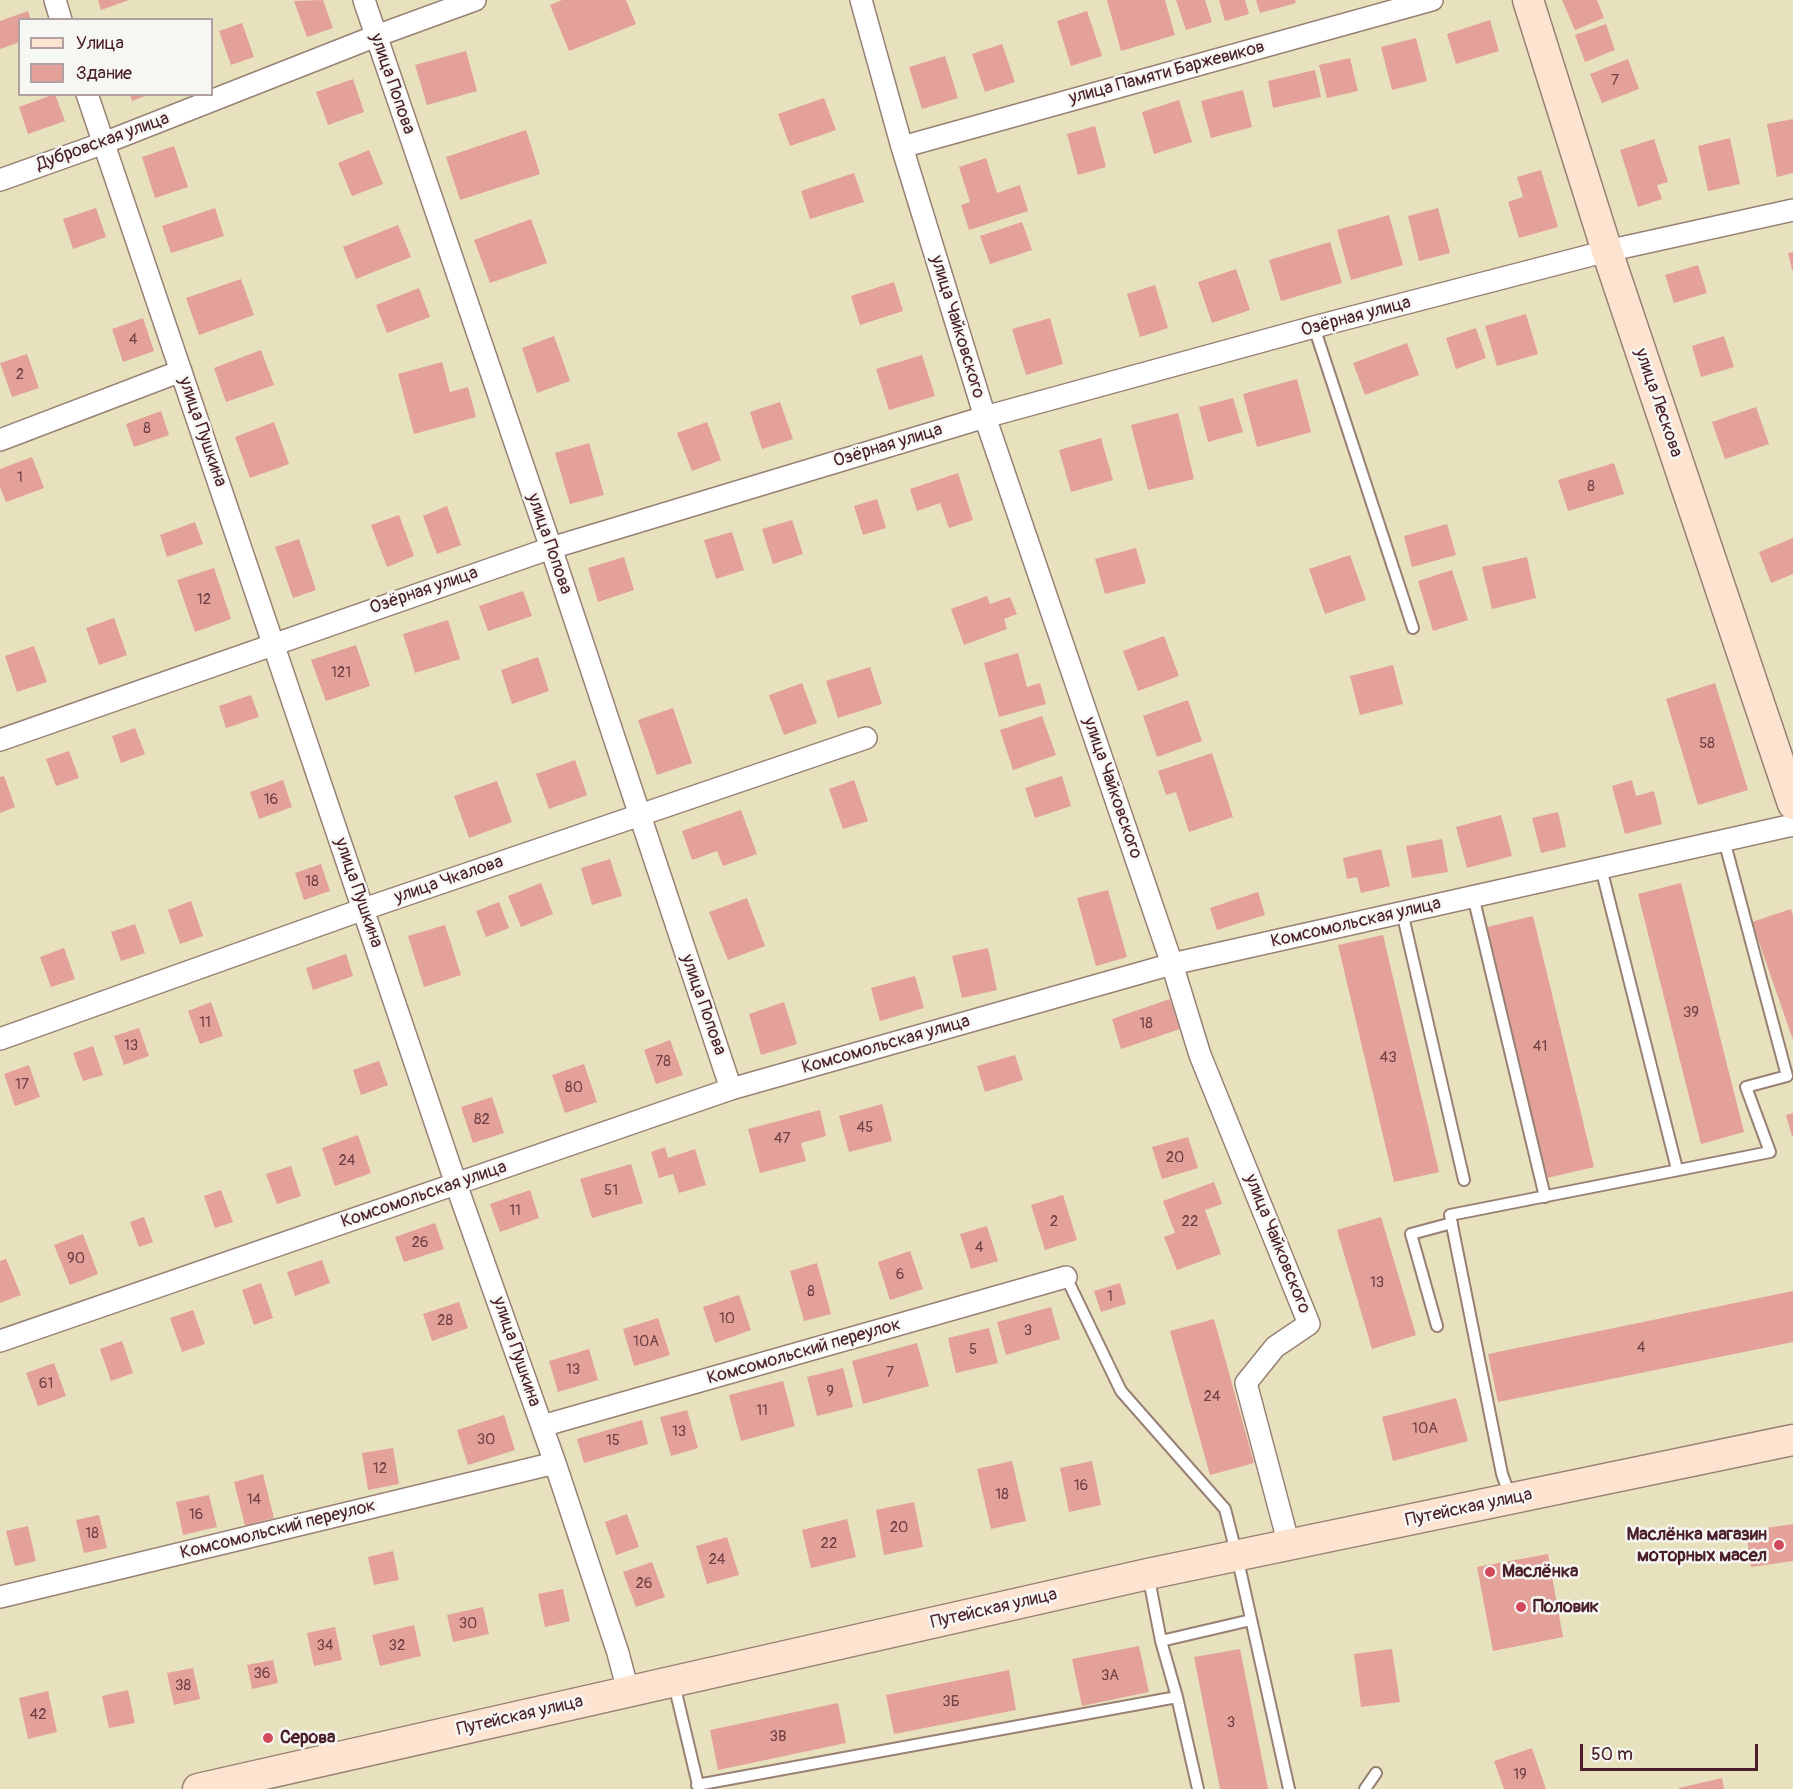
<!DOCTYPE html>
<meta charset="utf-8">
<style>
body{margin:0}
#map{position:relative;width:1793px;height:1789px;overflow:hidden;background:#e7e1be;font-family:Pangolin,sans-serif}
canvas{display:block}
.legend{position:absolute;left:18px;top:18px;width:195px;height:78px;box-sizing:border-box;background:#f6f6f2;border:2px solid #b1a0a2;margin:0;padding:8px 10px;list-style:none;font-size:18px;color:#4a1f2b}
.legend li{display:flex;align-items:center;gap:12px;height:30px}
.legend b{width:30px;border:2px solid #b1a0a2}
.scale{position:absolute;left:1580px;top:1744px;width:178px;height:27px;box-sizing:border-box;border:3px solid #4a1f2b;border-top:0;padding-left:8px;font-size:18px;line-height:21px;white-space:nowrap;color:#4a1f2b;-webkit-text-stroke:4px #f6f6f2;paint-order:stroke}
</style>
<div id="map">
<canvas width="1793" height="1789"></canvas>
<ul class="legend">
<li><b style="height:8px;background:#fde4d1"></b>Улица</li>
<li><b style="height:16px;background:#e3a199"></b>Здание</li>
</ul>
<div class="scale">50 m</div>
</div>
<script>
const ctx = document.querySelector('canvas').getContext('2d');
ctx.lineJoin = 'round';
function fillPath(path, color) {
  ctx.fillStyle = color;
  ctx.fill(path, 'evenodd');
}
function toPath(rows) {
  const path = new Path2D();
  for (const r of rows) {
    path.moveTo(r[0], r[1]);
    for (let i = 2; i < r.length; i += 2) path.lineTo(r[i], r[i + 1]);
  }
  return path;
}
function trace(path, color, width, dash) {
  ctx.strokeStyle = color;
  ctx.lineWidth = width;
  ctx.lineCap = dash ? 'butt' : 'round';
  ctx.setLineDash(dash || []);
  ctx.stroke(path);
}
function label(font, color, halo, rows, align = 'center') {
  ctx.font = font + ' Pangolin,sans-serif';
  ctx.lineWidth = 5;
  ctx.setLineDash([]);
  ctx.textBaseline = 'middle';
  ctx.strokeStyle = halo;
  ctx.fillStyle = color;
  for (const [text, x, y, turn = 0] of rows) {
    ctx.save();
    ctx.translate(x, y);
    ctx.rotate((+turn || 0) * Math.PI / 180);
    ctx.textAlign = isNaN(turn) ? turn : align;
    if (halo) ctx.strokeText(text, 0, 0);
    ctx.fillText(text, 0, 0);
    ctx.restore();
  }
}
fillPath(toPath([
 [98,0,129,0,101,10],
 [323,0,333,28,307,37,294,1],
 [562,0,626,0,636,24,569,51,550,5],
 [1107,0,1165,0,1175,35,1121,51],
 [1176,0,1205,0,1212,22,1186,30],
 [1219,0,1245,0,1249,14,1225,21],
 [1256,0,1295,0,1296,3,1260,13],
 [1562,0,1597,0,1604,18,1575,30],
 [28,11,31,20,20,20,20,42,0,49,0,21],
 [1087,11,1102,56,1071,66,1057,21],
 [1490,20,1499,51,1456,64,1447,34],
 [242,23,254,57,231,65,219,31],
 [1606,24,1615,50,1585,62,1575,35],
 [1416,38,1427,81,1392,90,1381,47],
 [1002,44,1015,82,985,92,972,54],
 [466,51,477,91,427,105,415,65],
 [945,56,958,98,922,109,909,67],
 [1350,58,1358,91,1327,98,1319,65],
 [1628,59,1639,89,1602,103,1590,74],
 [1315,70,1321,97,1273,108,1268,81],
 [353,79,364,112,328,125,316,92],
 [1243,90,1252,127,1211,138,1201,101],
 [55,94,65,121,28,134,19,107],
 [130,94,148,94,148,95,132,101],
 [824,98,836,130,790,146,778,114],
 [1179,100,1192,142,1154,154,1142,112],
 [1793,119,1793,173,1777,177,1767,124],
 [1095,126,1106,167,1078,175,1067,134],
 [526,130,540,174,460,200,446,157],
 [1730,138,1740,184,1708,191,1698,146],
 [1654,139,1668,182,1657,185,1662,199,1638,207,1620,150],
 [174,146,188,187,155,198,142,157],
 [369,150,383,184,352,196,338,163],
 [986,158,997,193,1020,185,1028,211,969,230,961,205,970,202,959,167],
 [1541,170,1558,227,1519,238,1508,202,1523,197,1517,177],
 [854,173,864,202,810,219,801,191],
 [96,208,106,237,73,249,63,219],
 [215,208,224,236,171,253,162,226],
 [1438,208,1450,253,1419,261,1408,216],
 [1389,215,1403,265,1351,280,1337,230],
 [531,219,547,263,490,283,474,240],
 [1022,222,1032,250,990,264,980,236],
 [398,225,411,257,356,279,343,247],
 [1330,242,1342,283,1281,301,1269,260],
 [1793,252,1793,270,1792,270,1788,253],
 [1698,265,1707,293,1674,303,1665,275],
 [1236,269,1250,310,1212,323,1198,282],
 [241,279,254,315,199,335,186,298],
 [894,282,903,311,860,325,851,296],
 [1155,285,1168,328,1140,337,1127,294],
 [419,288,430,317,387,333,376,305],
 [1526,314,1538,354,1497,366,1485,326],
 [143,318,154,351,123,362,112,329],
 [1050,318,1063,364,1026,375,1012,329],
 [1476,328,1486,358,1456,369,1446,338],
 [554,336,570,381,537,393,522,348],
 [1724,336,1734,367,1701,377,1692,346],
 [1407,343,1419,375,1365,395,1353,363],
 [261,350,274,385,226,402,214,368],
 [27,354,39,388,12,397,0,363],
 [922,355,935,396,889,410,876,369],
 [442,362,450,392,468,387,476,417,414,434,398,374],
 [1297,379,1311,432,1257,447,1243,394],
 [1233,398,1243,432,1208,442,1199,407],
 [780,402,793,439,762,449,750,412],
 [1756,407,1769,444,1725,459,1712,422],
 [161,411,169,435,134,447,126,424],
 [1178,413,1194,479,1148,490,1131,425],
 [274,422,289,464,250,478,235,437],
 [707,422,721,460,692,471,677,433],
 [1101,438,1113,480,1071,492,1059,450],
 [589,443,604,495,570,504,555,453],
 [32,457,44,488,6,502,0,487,0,469],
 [1614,463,1624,494,1568,511,1558,480],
 [958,473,973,520,949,528,940,503,917,511,910,489],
 [877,499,886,528,863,535,854,506],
 [447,506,461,545,437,554,423,516],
 [399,515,414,556,387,567,371,525],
 [792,520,803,554,773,564,762,529],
 [195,522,203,544,167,557,160,535],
 [1447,524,1456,555,1412,567,1404,536],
 [732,532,744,570,716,579,704,540],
 [1793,538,1793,574,1771,583,1759,552],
 [299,539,316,590,293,598,275,547],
 [1136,548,1146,583,1105,594,1095,559],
 [1350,555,1366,600,1325,614,1309,569],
 [624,557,634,590,598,602,588,568],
 [1527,557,1536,598,1492,609,1482,567],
 [214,568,231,619,195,632,177,580],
 [1452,570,1468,620,1433,631,1418,581],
 [523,591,532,616,488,631,479,606],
 [987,596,990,604,1010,597,1017,614,1004,619,1007,629,964,645,951,609],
 [114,618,127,655,99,665,86,628],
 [448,620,460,659,415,673,403,634],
 [1164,636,1179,676,1138,691,1123,651],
 [356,645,370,686,326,701,311,660],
 [34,646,47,682,17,692,5,656],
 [1018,653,1027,687,1040,683,1046,704,999,717,984,663],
 [538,657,549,691,512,704,501,670],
 [1393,665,1403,704,1360,715,1350,676],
 [870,667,882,704,838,718,826,681],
 [802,683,817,723,784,735,769,695],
 [1715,683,1748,790,1698,805,1666,699],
 [251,695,259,717,226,728,219,706],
 [1188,700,1202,741,1157,757,1143,716],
 [673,708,692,763,657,775,638,720],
 [1042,716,1056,755,1013,770,1000,730],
 [135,728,145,754,121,763,112,736],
 [69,751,79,778,56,786,46,759],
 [1212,753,1233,817,1189,832,1176,792,1166,795,1158,771],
 [575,760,587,795,549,809,536,774],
 [4,776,15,807,0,813,0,777],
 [1062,776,1071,806,1035,818,1025,788],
 [283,780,292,807,259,819,250,792],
 [854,780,868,821,843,829,829,789],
 [1632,780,1636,796,1654,791,1662,824,1625,834,1612,786],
 [497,781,512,822,469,838,454,796],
 [741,810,757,854,723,866,717,851,692,860,682,831],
 [1558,812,1566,847,1541,853,1532,818],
 [1501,815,1512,856,1467,868,1456,827],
 [1442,839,1448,872,1412,878,1406,846],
 [1381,849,1390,886,1361,893,1357,877,1347,879,1343,858],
 [610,859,622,896,592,905,581,868],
 [321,864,330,891,304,900,295,873],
 [541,883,553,914,521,927,508,896],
 [1681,883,1744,1132,1701,1144,1638,894],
 [1108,890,1127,957,1096,966,1077,898],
 [1258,892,1265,915,1217,930,1210,908],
 [747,898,765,946,728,960,709,912],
 [191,901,203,936,180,944,168,910],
 [499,902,509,928,486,937,476,911],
 [1791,909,1793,916,1793,1040,1752,922],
 [1533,916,1594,1167,1547,1178,1487,927],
 [135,924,145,953,121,961,111,932],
 [445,925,461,975,424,987,408,936],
 [1383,935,1439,1172,1394,1182,1338,945],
 [64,948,75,979,51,987,40,957],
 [988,948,997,990,962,998,952,956],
 [346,954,353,976,313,990,306,968],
 [915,976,924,1008,880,1021,871,988],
 [1170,999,1180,1029,1121,1049,1112,1019],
 [211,1002,223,1036,200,1044,188,1011],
 [784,1002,797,1044,761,1055,749,1014],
 [139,1028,149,1056,124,1065,114,1036],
 [670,1040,683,1075,656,1084,644,1050],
 [93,1046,103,1075,83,1081,73,1053],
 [1015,1055,1023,1080,985,1092,977,1066],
 [379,1061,388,1085,361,1095,353,1070],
 [584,1064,597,1102,565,1113,552,1075],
 [29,1065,40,1097,15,1106,4,1074],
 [492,1097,504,1133,473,1143,461,1107],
 [882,1104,892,1141,849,1152,839,1116],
 [820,1110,826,1136,801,1143,806,1161,760,1173,748,1129],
 [1793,1113,1793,1136,1792,1136,1786,1115],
 [358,1135,371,1173,335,1186,322,1148],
 [1188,1137,1198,1168,1162,1179,1152,1147],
 [665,1147,668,1158,695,1149,706,1185,679,1193,673,1174,659,1178,651,1152],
 [631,1164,643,1203,592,1218,580,1179],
 [291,1166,301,1196,277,1204,266,1174],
 [1214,1182,1222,1204,1205,1210,1221,1254,1177,1270,1164,1237,1175,1233,1163,1201],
 [221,1190,233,1222,215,1228,204,1196],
 [530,1190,539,1218,500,1232,490,1204],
 [1063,1195,1077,1240,1045,1250,1031,1205],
 [144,1217,153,1242,139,1247,130,1222],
 [1381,1217,1416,1335,1372,1349,1337,1230],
 [435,1223,444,1249,404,1262,395,1237],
 [987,1226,998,1261,971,1269,960,1234],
 [83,1234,98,1274,70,1285,54,1245],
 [910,1251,923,1289,890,1300,878,1262],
 [6,1259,21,1295,0,1303,0,1261],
 [322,1260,330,1283,295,1296,287,1272],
 [817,1263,831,1314,804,1321,790,1271],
 [261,1283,273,1318,254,1325,242,1290],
 [1120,1283,1126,1304,1101,1312,1094,1291],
 [1793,1291,1793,1342,1498,1402,1488,1354],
 [739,1295,751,1330,715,1343,703,1307],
 [459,1302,468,1328,432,1341,423,1314],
 [1051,1307,1060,1339,1006,1355,997,1322],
 [193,1310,205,1344,182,1352,170,1318],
 [658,1318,670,1355,634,1366,623,1329],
 [1214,1319,1254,1463,1210,1475,1170,1331],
 [989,1328,998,1363,956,1373,948,1338],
 [122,1341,133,1373,111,1381,100,1349],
 [917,1343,929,1386,863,1404,852,1361],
 [589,1349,598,1380,558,1392,549,1361],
 [54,1363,66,1396,38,1406,26,1373],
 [843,1368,853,1407,817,1416,807,1377],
 [783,1381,795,1426,741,1441,729,1395],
 [1456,1398,1468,1441,1393,1461,1382,1417],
 [687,1410,698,1448,671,1456,660,1417],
 [504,1415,515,1450,468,1465,457,1430],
 [642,1420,648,1444,584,1463,577,1439],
 [393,1448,399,1484,368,1490,362,1453],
 [1012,1461,1026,1521,991,1529,977,1469],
 [1092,1461,1101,1505,1069,1512,1060,1468],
 [263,1474,274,1518,245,1526,234,1482],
 [209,1495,217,1527,183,1535,176,1502],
 [914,1502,923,1547,884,1555,876,1510],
 [627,1514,639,1547,616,1555,605,1522],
 [99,1515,107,1548,84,1553,76,1520],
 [847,1519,856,1557,811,1568,802,1530],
 [1793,1524,1793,1561,1751,1567,1746,1531],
 [28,1526,36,1561,15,1566,6,1531],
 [727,1537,739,1575,707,1584,696,1546],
 [393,1551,399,1580,374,1585,368,1557],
 [1548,1554,1563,1637,1493,1651,1477,1567],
 [652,1562,665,1597,636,1607,623,1572],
 [563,1589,570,1621,545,1627,538,1594],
 [483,1607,489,1634,453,1642,447,1615],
 [414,1625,421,1656,380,1666,372,1635],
 [335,1627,342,1660,314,1666,307,1633],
 [1139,1646,1149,1692,1082,1706,1072,1659],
 [1240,1649,1268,1789,1220,1789,1194,1657],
 [1392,1649,1400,1702,1361,1707,1354,1654],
 [273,1660,278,1683,252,1689,247,1665],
 [193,1668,200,1699,174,1705,167,1673],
 [1009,1670,1016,1710,894,1734,886,1695],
 [128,1690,135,1723,109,1728,102,1696],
 [48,1691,57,1732,28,1739,19,1698],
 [838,1703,846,1743,718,1770,710,1730],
 [1532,1748,1546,1789,1504,1789,1494,1761],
 [1722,1778,1724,1789,1679,1789,1679,1788]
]), '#e3a199');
const lane = toPath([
 [1314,327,1413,628],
 [1601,868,1677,1169],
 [1473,896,1545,1197],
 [1402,912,1464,1180],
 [1066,1277,1121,1391,1225,1509,1237,1556,1289,1789],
 [1437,1326,1411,1234,1452,1223],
 [1510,1496,1502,1474,1450,1215,1770,1152,1746,1087,1787,1076,1724,840],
 [1148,1574,1161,1641,1177,1697,1198,1789],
 [1161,1641,1251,1620],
 [674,1684,699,1789],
 [697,1785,1177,1697],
 [1365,1789,1376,1773]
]);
const street = toPath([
 [55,0,61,20],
 [364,0,551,548,731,1089],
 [861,0,902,147,985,417,1172,964,1200,1055,1309,1324,1275,1347,1246,1383,1289,1545],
 [87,94,456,1184,555,1463,618,1653,628,1691],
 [902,147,1432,0],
 [0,180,104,143,376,36,475,0],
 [0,440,181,371],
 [0,740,551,548,985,417,1314,327,1607,251,1793,210],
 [0,1039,364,909,866,738],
 [0,1341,731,1089,1172,964,1793,825],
 [542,1426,1066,1277],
 [0,1597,555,1463]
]);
const secondary = toPath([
 [1528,0,1607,251,1793,804],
 [198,1789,1148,1574,1793,1440]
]);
trace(lane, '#988074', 14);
trace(street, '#988074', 24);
trace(secondary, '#988074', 33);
trace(lane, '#fff', 10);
trace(street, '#fff', 21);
trace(secondary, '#fde4d1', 30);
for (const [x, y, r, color] of [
 [1779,1545,6,"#d1495b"],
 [1490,1572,6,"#d1495b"],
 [1521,1607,6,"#d1495b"],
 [268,1738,6,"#d1495b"]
]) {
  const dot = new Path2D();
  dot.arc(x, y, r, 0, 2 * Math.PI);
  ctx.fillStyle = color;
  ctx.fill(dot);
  trace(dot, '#f6f6f2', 2);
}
label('15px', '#704046', null, [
 ["7",1615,81],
 ["4",133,340],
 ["2",20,375],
 ["8",147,429],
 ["1",20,478],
 ["8",1591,487],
 ["12",204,600],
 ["121",341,673],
 ["58",1707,744],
 ["16",271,800],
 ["18",312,882],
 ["39",1691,1013],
 ["11",205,1023],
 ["18",1146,1024],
 ["13",131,1046],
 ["41",1540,1047],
 ["43",1388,1058],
 ["78",663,1062],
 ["17",22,1085],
 ["80",574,1088],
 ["82",482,1120],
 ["45",865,1128],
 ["47",782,1139],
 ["20",1175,1158],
 ["24",347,1161],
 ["51",611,1191],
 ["11",515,1211],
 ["2",1054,1222],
 ["22",1190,1222],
 ["26",420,1243],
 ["4",979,1248],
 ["90",76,1259],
 ["6",900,1275],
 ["13",1377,1283],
 ["8",811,1292],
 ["1",1110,1297],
 ["10",727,1319],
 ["28",445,1321],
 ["3",1028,1331],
 ["10А",646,1342],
 ["4",1641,1348],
 ["5",973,1350],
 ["13",573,1370],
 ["7",890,1373],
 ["61",46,1384],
 ["9",830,1392],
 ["24",1212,1397],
 ["11",762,1411],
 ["10А",1425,1429],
 ["13",679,1432],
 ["30",486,1440],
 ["15",613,1441],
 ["12",380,1469],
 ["16",1081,1486],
 ["18",1002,1495],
 ["14",254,1500],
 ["16",196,1515],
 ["20",899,1528],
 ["18",92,1534],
 ["22",829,1544],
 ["24",717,1560],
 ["26",644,1584],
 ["30",468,1624],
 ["34",325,1646],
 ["32",397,1646],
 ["36",262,1674],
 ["3А",1110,1676],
 ["38",183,1686],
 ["3Б",951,1702],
 ["42",38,1715],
 ["3",1231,1723],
 ["3В",778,1737],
 ["19",1520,1775]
]);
label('18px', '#4a1f2b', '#f6f6f2', [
 ["улица Памяти Баржевиков",1167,73,-15],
 ["улица Попова",392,84,71],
 ["Дубровская улица",103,142,-20],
 ["Озёрная улица",1356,317,-15],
 ["улица Чайковского",957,327,73],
 ["улица Лескова",1658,403,71],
 ["улица Пушкина",202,432,71],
 ["Озёрная улица",888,446,-17],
 ["улица Попова",549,544,71],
 ["Озёрная улица",424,591,-19],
 ["улица Чайковского",1112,788,71],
 ["улица Чкалова",449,880,-19],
 ["улица Пушкина",358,893,71],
 ["Комсомольская улица",1356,923,-13],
 ["улица Попова",703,1005,71],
 ["Комсомольская улица",886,1045,-16],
 ["Комсомольская улица",424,1195,-19],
 ["улица Чайковского",1277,1244,68],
 ["улица Пушкина",516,1352,71],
 ["Комсомольский переулок",804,1352,-16],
 ["Путейская улица",1469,1508,-12],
 ["Комсомольский переулок",278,1530,-14],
 ["Путейская улица",994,1609,-13],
 ["Путейская улица",520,1716,-13]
]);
label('bold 18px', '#4a1f2b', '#f6f6f2', [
 ["Маслёнка магазин",1767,1535,"right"],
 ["моторных масел",1767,1556,"right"],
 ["Маслёнка",1502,1572],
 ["Половик",1533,1607],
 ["Серова",280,1738]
], 'left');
</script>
